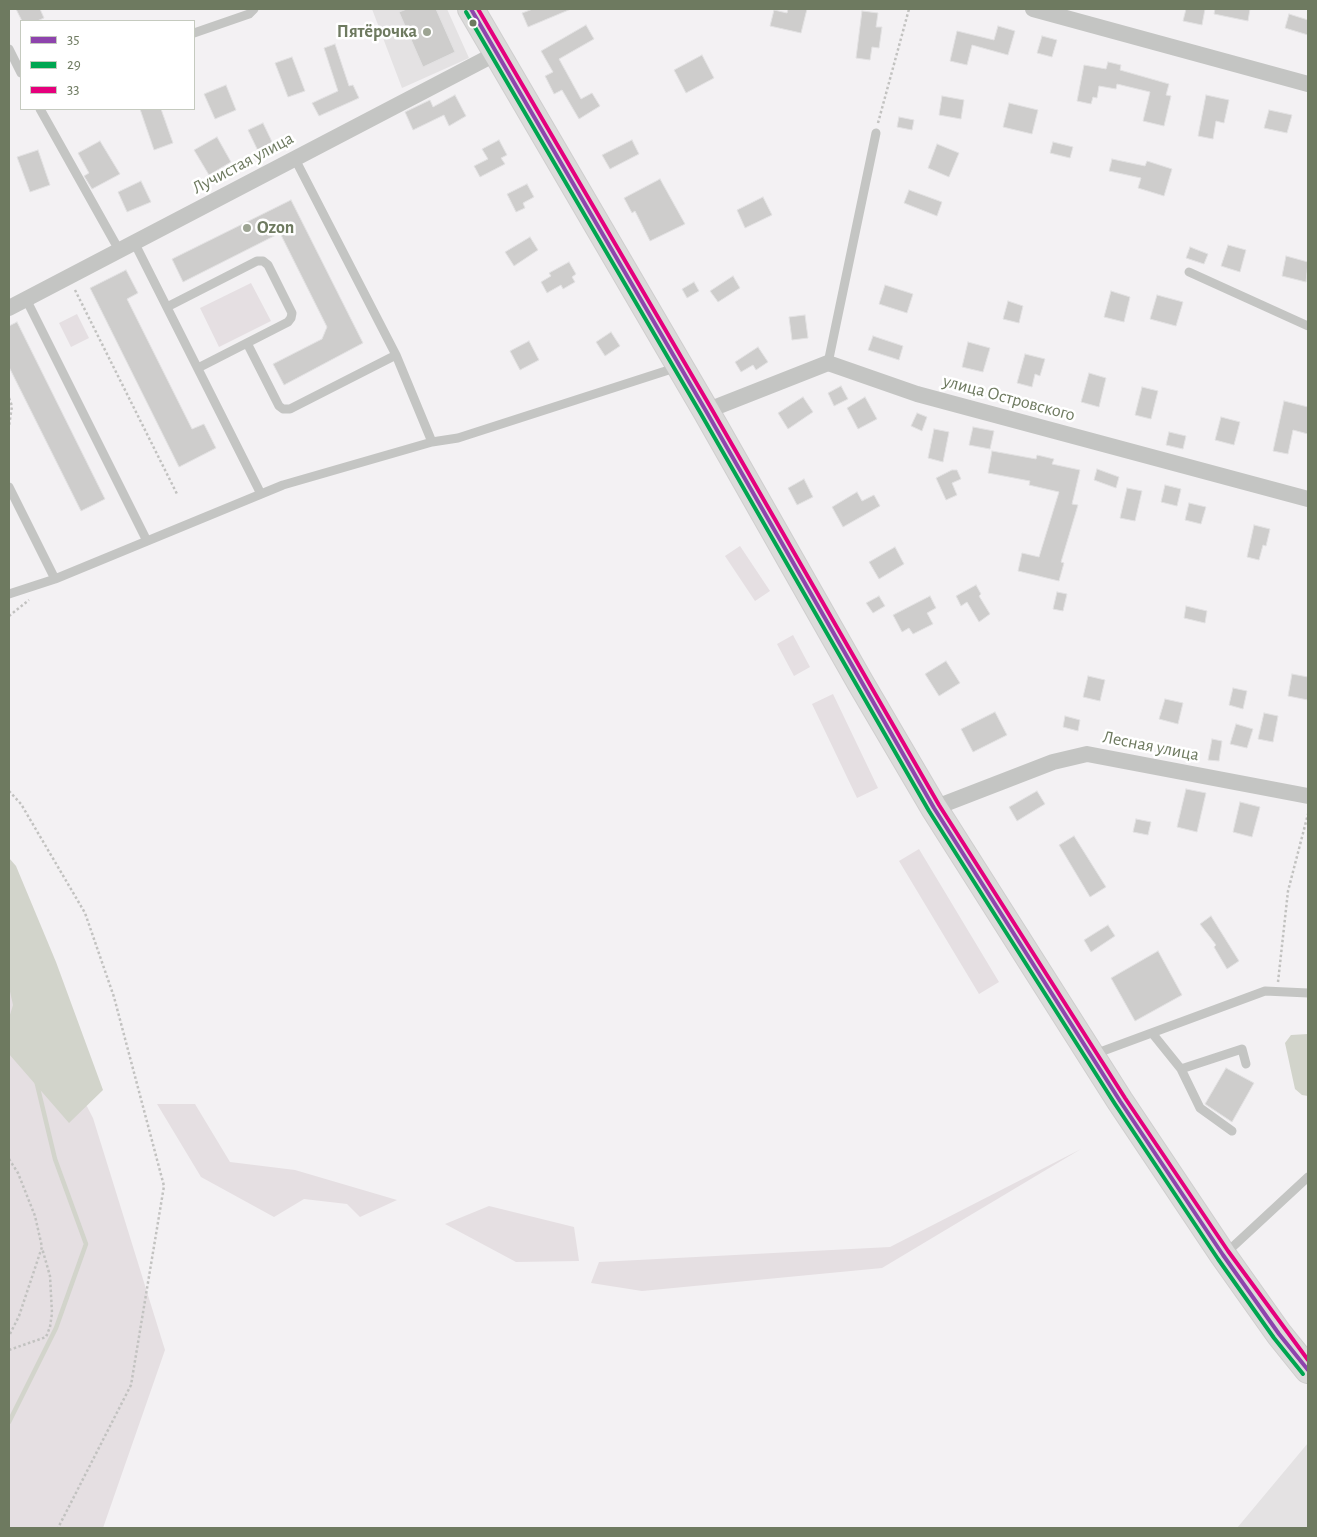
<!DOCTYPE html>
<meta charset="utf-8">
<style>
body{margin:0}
#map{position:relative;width:1317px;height:1537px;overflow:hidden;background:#f3f1f3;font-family:"Alegreya Sans",sans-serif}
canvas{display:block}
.frame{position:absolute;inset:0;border:10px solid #6e7a60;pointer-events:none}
.legend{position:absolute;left:20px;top:20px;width:175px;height:90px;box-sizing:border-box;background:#fff;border:1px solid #c5cabf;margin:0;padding:6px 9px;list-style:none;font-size:15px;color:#6e7a60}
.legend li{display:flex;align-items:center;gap:10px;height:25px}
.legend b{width:25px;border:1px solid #c5cabf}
</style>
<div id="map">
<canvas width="1317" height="1537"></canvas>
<div class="frame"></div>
<ul class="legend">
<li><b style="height:6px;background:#8e44ad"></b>35</li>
<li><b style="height:6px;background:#00a651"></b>29</li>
<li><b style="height:6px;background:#e5007d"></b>33</li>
</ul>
</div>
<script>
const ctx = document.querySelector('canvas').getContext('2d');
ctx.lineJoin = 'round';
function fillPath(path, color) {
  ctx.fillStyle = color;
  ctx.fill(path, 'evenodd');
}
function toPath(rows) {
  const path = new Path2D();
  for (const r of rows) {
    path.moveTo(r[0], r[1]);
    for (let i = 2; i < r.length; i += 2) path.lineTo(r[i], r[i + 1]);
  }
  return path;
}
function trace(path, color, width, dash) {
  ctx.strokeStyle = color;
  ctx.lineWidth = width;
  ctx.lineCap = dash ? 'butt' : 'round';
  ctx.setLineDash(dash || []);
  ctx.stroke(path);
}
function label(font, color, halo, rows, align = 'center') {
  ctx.font = font + ' "Alegreya Sans",sans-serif';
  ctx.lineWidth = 5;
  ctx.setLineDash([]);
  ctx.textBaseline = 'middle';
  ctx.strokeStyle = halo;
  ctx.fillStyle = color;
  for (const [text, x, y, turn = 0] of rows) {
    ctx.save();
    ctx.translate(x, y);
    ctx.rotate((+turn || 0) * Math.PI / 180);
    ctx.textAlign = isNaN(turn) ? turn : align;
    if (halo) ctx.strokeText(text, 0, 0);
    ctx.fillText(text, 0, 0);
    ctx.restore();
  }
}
fillPath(toPath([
 [372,9,447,9,469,58,402,88],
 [1308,1443,1308,1528,1237,1528]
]), '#e4e2e3');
fillPath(toPath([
 [251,283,271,321,219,347,200,308],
 [77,314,89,338,71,347,59,323],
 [740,546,770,591,755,601,725,556],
 [793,635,810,667,794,676,777,644],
 [833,694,878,788,857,798,812,704],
 [919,849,999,982,979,994,899,861],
 [9,957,93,1118,165,1350,103,1528,9,1528],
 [157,1104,195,1104,230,1162,295,1170,397,1200,360,1217,347,1204,304,1199,274,1217,201,1177],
 [1081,1149,882,1268,642,1291,591,1283,599,1262,890,1247],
 [489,1206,574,1227,579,1261,516,1262,445,1224]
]), '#e5dfe2');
fillPath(toPath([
 [9,858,16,866,56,962,103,1090,69,1123,9,1054,9,1018,13,1005,9,987],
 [1308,1034,1308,1096,1302,1095,1295,1089,1285,1043,1291,1035]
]), '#d2d4cb');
trace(toPath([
 [9,1422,56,1328,86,1244,55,1159,36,1080]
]), '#d2d4cb', 4.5);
const building = toPath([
 [16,9,40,9,44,18,37,21,22,21,16,9],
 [407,9,436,9,455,52,423,67,399,12,407,9],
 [533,9,571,9,528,27,522,13,533,9],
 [788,9,807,9,801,33,770,26,774,10,787,13,788,9],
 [1186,9,1205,9,1202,25,1183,21,1186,9],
 [1215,9,1250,9,1248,21,1214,14,1215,9],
 [862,11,878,13,876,27,882,27,879,48,872,47,870,60,856,58,862,11],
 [1289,14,1308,20,1308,35,1285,28,1289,14],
 [586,25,594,39,559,59,581,99,592,93,600,106,579,119,562,90,554,94,545,76,553,72,541,51,586,25],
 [998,26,1015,31,1008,55,972,45,967,65,950,61,957,31,994,40,998,26],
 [1042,36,1057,40,1052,57,1037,53,1042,36],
 [335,44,349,86,353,85,359,98,319,116,312,103,338,91,324,48,335,44],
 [702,55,714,78,686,93,674,70,702,55],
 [292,57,305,91,288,97,275,63,292,57],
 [1108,62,1121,65,1120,70,1169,84,1166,95,1171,96,1164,126,1143,121,1150,92,1117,84,1116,89,1099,86,1097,98,1093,97,1091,104,1077,101,1084,65,1106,69,1108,62],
 [226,85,236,110,215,119,204,94,226,85],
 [455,95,466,116,449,126,444,115,413,130,405,112,430,100,433,107,455,95],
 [1206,95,1229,100,1224,123,1216,121,1213,139,1198,136,1206,95],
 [942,96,964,100,961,119,939,115,942,96],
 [1009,103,1038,110,1032,134,1003,127,1009,103],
 [140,109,161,109,173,143,154,150,140,109],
 [1269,110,1292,115,1287,133,1264,128,1269,110],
 [899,117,914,120,912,130,897,127,899,117],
 [263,123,274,146,259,153,248,130,263,123],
 [217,137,231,162,209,175,194,150,217,137],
 [499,140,507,155,501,158,505,164,480,177,474,166,488,159,482,149,499,140],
 [632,140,639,154,610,169,602,155,632,140],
 [100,141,120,174,92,189,84,176,89,173,78,153,100,141],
 [1053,142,1073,147,1070,158,1050,153,1053,142],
 [937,144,959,153,949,177,928,168,937,144],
 [38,150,50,185,30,192,17,157,38,150],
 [1112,159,1145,166,1147,161,1172,169,1164,196,1138,188,1141,178,1109,171,1112,159],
 [660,179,685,224,650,241,635,211,632,213,624,198,660,179],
 [141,181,151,202,127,212,118,192,141,181],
 [527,184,534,197,523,203,525,208,516,212,507,194,527,184],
 [909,190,942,202,937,216,904,203,909,190],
 [763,197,772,215,745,228,737,210,763,197],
 [291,200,363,343,284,385,273,364,322,339,327,327,280,233,183,282,172,259,291,200],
 [530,237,538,250,514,266,505,252,530,237],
 [1228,245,1246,250,1240,272,1221,266,1228,245],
 [1190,247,1208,254,1204,264,1186,258,1190,247],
 [1286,256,1308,262,1306,282,1282,276,1286,256],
 [569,262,576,274,572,277,575,282,563,289,561,285,547,293,541,282,551,276,549,273,569,262],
 [126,270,138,293,127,299,192,429,204,424,216,448,179,467,90,288,126,270],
 [733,276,740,288,718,302,710,291,733,276],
 [694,282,699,291,687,298,682,289,694,282],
 [885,285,913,294,907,313,879,304,885,285],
 [1111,291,1130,297,1124,322,1104,317,1111,291],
 [1157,295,1183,302,1176,326,1150,319,1157,295],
 [1008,301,1023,306,1019,323,1003,319,1008,301],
 [805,315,808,338,792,340,789,317,805,315],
 [17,322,105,499,81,511,9,367,9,326,17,322],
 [611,332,620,346,605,356,596,342,611,332],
 [873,336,903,346,899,360,868,350,873,336],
 [529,341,539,360,520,370,510,351,529,341],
 [968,342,990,348,983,372,962,367,968,342],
 [758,347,768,362,756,370,753,365,741,372,735,362,758,347],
 [1025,354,1045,359,1040,376,1035,374,1032,387,1017,383,1025,354],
 [1089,373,1106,378,1099,407,1081,402,1089,373],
 [841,386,848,399,834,406,828,393,841,386],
 [1142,387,1158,391,1151,419,1135,415,1142,387],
 [803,397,813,412,788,429,778,413,803,397],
 [865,397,877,419,858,429,847,408,865,397],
 [1284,401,1308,407,1308,434,1293,430,1288,454,1273,451,1284,401],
 [917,413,927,417,922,431,911,426,917,413],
 [1221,417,1240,422,1234,445,1215,440,1221,417],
 [973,427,994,431,990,449,969,445,973,427],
 [934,429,949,432,943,462,928,458,934,429],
 [1169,432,1186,436,1183,449,1166,445,1169,432],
 [992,451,1036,459,1037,455,1054,459,1052,464,1080,470,1072,504,1078,505,1061,562,1064,563,1059,581,1018,571,1022,553,1039,557,1059,492,1029,485,1030,481,988,473,992,451],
 [1097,469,1119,477,1116,488,1094,480,1097,469],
 [952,470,957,470,961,479,952,483,957,495,946,500,936,478,952,470],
 [804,479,813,497,797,505,788,488,804,479],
 [1165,485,1181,489,1177,506,1161,502,1165,485],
 [1127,488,1142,491,1135,521,1120,518,1127,488],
 [857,492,862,501,874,495,880,506,843,527,832,507,857,492],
 [1189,503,1206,507,1201,524,1185,520,1189,503],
 [1254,525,1270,529,1266,546,1263,545,1259,560,1247,557,1254,525],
 [895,547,904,564,879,579,869,562,895,547],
 [976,585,981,594,979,596,990,614,979,622,967,602,961,606,956,596,976,585],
 [1057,592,1067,594,1063,611,1053,609,1057,592],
 [879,596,885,606,873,613,866,603,879,596],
 [930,596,936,608,927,613,933,624,913,634,909,628,902,632,893,615,930,596],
 [1186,606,1207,611,1205,623,1184,618,1186,606],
 [946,661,960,683,939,696,925,674,946,661],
 [1292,674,1308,677,1308,700,1288,696,1292,674],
 [1088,676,1105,680,1100,701,1083,697,1088,676],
 [1233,688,1247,691,1243,709,1229,705,1233,688],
 [1165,699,1183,703,1178,724,1159,719,1165,699],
 [995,712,1007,735,973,752,961,729,995,712],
 [1264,713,1278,716,1273,742,1258,739,1264,713],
 [1065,716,1080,720,1078,731,1063,727,1065,716],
 [1236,724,1253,729,1247,748,1230,744,1236,724],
 [1212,739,1222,741,1219,761,1208,760,1212,739],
 [1186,789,1206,793,1197,832,1177,827,1186,789],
 [1037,791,1045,804,1017,821,1009,807,1037,791],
 [1240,802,1260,807,1252,837,1233,832,1240,802],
 [1136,819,1151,822,1148,835,1133,832,1136,819],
 [1074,836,1106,887,1090,897,1059,845,1074,836],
 [1211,916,1239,961,1227,969,1214,947,1216,945,1200,924,1211,916],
 [1108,925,1115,936,1091,952,1084,940,1108,925],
 [1158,951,1182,995,1135,1021,1111,978,1158,951],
 [1226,1068,1254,1083,1232,1122,1205,1104,1226,1068]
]);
fillPath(building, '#cecdcc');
trace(building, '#e2e1e2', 1);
const primary = toPath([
 [471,9,706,411,860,682,934,808,1120,1101,1223,1255,1279,1334,1308,1370]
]);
trace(primary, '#cfcece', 28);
trace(toPath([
 [878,123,909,9],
 [75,290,177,494],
 [9,398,12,406,9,426],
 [9,616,29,600],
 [9,791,21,804,85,913,114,997,164,1186,131,1385,58,1528],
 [1278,982,1288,891,1308,814],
 [9,1159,18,1173,35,1216,42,1247,19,1316,9,1336],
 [9,1350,46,1337,50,1327,52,1313,50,1276,42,1248]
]), '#c2c2c0', 2.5, [2.5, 2.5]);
trace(toPath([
 [194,33,249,14,254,9],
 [9,49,21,73],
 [40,109,119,250],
 [134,242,261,494],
 [1189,272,1308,326],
 [26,299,147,541],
 [167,307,257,261,263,261,268,265,292,313,291,318,288,322,198,368],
 [247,343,279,406,283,409,290,409,396,355],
 [828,363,876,133],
 [432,442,458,438,678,367],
 [9,487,55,579],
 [9,594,55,579,283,485,432,442,396,355,295,159],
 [1152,1033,1181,1069,1200,1108,1232,1131],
 [1092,1055,1265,991,1308,993],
 [1181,1069,1242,1049,1246,1064],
 [1226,1253,1308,1177]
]), '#c4c5c3', 9);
trace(toPath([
 [1033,9,1308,84],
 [9,308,497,53],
 [706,411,828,363,917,394,1308,499],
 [934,808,1053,762,1087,754,1308,796]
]), '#c4c5c3', 16);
trace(primary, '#dbdbda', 26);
trace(toPath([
 [471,9,706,411,934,808,1120,1101,1223,1255,1279,1334,1308,1370]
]), '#8e44ad', 4);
trace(toPath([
 [466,12,701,414,929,811,1115,1104,1218,1259,1274,1338,1303,1374]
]), '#00a651', 4);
trace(toPath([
 [478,9,711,408,939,805,1125,1098,1228,1251,1308,1360]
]), '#e5007d', 4);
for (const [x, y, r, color] of [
 [473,23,4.5,"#6e7a60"],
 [427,32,5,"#9da493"],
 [247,228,5,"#9da493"]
]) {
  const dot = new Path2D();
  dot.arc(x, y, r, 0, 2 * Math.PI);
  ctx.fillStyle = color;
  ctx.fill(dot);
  trace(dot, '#fff', 2);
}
label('bold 18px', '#6e7a60', '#fff', [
 ["Пятёрочка",417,32],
 ["Ozon",257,228,"left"]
], 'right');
label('18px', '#6e7a60', '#fff', [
 ["Лучистая улица",243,163,-28],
 ["улица Островского",1009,398,15],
 ["Лесная улица",1151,746,11]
]);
</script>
